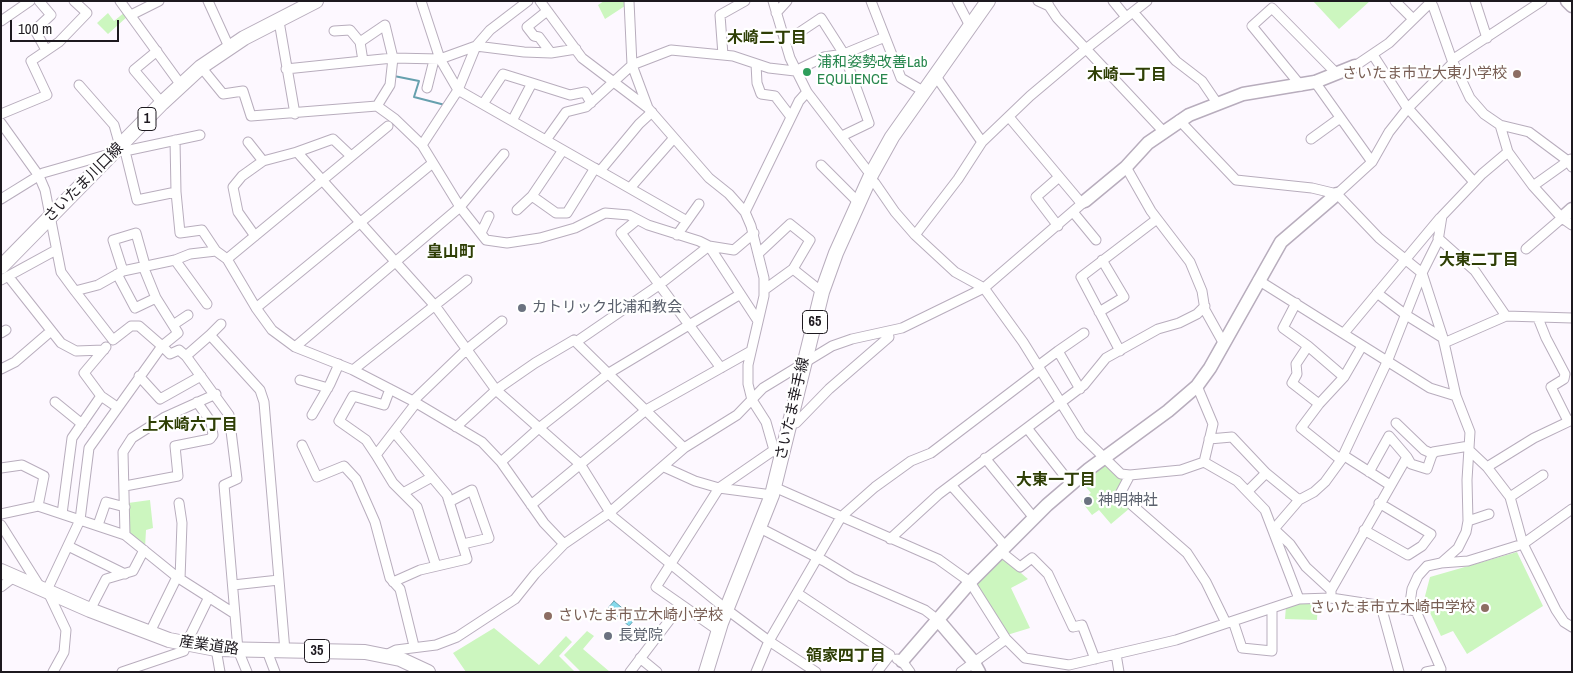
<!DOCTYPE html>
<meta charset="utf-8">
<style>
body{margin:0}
#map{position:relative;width:1573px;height:673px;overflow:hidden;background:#fdf8ff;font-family:"Archivo Narrow",sans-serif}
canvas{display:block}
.frame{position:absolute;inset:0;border:2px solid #1d191f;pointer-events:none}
.scale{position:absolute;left:10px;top:20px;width:109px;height:22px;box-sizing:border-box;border:2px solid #1d191f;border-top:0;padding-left:6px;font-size:15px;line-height:18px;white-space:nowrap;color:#1d191f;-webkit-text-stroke:4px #fff;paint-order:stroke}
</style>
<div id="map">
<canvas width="1573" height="673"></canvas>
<div class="frame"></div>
<div class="scale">100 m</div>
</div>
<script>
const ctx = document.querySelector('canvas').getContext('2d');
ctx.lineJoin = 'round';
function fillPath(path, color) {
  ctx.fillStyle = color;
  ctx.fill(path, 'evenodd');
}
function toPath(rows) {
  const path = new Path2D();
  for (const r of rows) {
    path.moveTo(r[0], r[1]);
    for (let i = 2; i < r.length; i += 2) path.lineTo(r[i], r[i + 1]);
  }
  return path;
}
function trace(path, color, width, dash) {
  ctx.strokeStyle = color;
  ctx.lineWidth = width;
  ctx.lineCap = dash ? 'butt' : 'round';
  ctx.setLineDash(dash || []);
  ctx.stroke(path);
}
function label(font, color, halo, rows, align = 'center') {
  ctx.font = font + ' "Archivo Narrow","Noto Sans JP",sans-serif';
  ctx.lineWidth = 4.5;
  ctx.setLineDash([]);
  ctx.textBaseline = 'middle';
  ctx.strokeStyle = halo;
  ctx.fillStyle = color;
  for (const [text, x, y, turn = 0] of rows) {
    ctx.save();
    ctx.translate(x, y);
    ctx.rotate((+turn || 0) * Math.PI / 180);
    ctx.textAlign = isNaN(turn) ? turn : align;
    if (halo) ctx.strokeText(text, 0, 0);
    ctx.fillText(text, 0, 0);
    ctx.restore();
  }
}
fillPath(toPath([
 [604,1,627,1,628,4,605,19,598,5],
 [1313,1,1370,1,1339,29],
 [125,12,128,16,108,34,97,23,108,13,114,21],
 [1104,462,1128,476,1118,494,1120,498,1130,508,1111,524,1099,510,1092,515,1081,501,1091,493,1080,480],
 [150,500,153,528,146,530,145,548,130,534,128,503],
 [1517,552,1543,606,1467,654,1453,631,1441,636,1424,600,1430,577],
 [1001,556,1028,579,1011,588,1030,628,1007,635,975,582],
 [1300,601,1318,601,1317,620,1285,619,1286,606],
 [494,628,539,665,566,636,572,642,559,656,575,672,466,672,453,653],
 [587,631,594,636,583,649,610,672,581,672,564,655]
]), '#ccf6bf');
const water = toPath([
 [614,601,635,619,629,626,608,608,614,601]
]);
fillPath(water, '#85daec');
trace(water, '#66a0ae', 1);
trace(toPath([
 [394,76,419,81,414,97,445,105]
]), '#66a0ae', 2);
const street = toPath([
 [39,1,51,15,37,28,36,32,46,50],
 [120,1,181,85],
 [208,1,229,47],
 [528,1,490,30,476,46,458,90,422,145,460,207,486,240,507,243,540,238,575,228,605,213,629,215,648,225,699,241,709,246,758,321],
 [540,1,582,58,648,108,632,65,629,1],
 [773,1,790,58,807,92,867,170,872,173],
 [871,1,901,78,923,91],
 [957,1,970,26],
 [1038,1,1049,6,1047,1],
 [1113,1,1126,17],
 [1395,1,1413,19],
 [1475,1,1487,38],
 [1430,4,1433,6,1452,60,1470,98,1484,114,1500,125,1529,132,1568,161,1572,167],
 [1049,6,1057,18,1163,131],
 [547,11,527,27,534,36,539,37,551,53],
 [1133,12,1176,61,1202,81,1217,103],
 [776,13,787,1],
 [131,15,159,1],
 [1,21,30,1],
 [277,21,280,27,295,114],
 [334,31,350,30,360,42],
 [785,42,821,18,844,54,869,123,842,136],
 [576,49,551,53,524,52,476,46,440,59,458,90,687,221],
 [157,51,134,70,162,103],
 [723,55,720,15,745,1],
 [1373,55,1406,106,1474,182],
 [1452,60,1542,1],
 [756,64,757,83,761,94,775,96,791,117],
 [1355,66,1389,43,1432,1],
 [201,67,223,94,243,91,251,116,377,106,395,119,422,145],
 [286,69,334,64,363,61,393,58,385,25,360,42,363,61],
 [935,75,982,142],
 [1315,82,1372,162],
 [532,83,570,95,585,92,591,103],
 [79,85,114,125,120,146,125,151,137,200,176,192],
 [1301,86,1252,26,1272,8,1337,74],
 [427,88,434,60],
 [483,104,503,74,532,83,512,121],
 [377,106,390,85,393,58,440,59,421,1],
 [648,108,709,178,729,194,745,212,751,226,764,278,764,296,748,365,748,384,752,400,766,422,774,450,782,459],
 [1,114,47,95,31,61,59,42,87,13,74,1],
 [1009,117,1082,204],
 [1179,120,1236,180,1312,188,1337,194,1379,238,1422,273,1443,338,1456,396,1470,432,1467,480,1468,521,1466,532,1458,548,1441,563,1427,566,1418,576,1412,589,1409,610],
 [1,123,39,176,45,190,61,272,75,291,98,285,123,271,175,260,190,254,216,251],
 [1500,125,1508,152,1533,186,1562,218,1572,225],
 [1311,139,1340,118],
 [175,140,176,192,180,233,202,230,216,251,227,259,256,308,272,330,295,347,353,370,413,401,482,442,501,462,544,523,564,544],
 [546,140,566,112,586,107,632,65,671,50,733,56,769,68,795,71,824,57,844,54,885,37],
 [248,142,263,161],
 [125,151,200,135],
 [297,152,436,307,496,390,580,464,613,517,726,609,769,641,816,672],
 [821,165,859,203],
 [1126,167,1151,211,1190,262,1202,291,1205,310,1224,344],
 [600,171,639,124,652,112],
 [869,180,875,183,895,212,915,235,955,272,984,288,1023,342,1081,435,1121,474,1130,475],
 [1533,186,1571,159],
 [630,188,673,139],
 [1337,194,1372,162,1389,132,1408,108,1453,63],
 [532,196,556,213,567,213,595,168],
 [1,199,43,173,113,153],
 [517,210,532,196,563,150],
 [745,212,799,101,807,92],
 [1073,212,1096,240],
 [637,220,621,233,721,368],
 [1058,226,1036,197,1059,177],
 [481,233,489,216],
 [677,235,699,204],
 [915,235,958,179,982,142,1030,96,1087,48,1147,1],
 [255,236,238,212,233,187,242,176,263,161,297,152,333,139,351,156],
 [1438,238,1475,271,1506,316,1444,343],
 [1526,249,1562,218],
 [759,253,790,224,810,240,793,269],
 [227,259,388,126],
 [175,260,207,304],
 [123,271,113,240,136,233,145,265],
 [117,274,135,308,156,298],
 [8,276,61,343,76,351,104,350],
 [1,280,56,250],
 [1258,280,1430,388,1456,396],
 [764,290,793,269,822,292],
 [75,291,113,340,131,326,139,326,162,346,178,333,156,298,143,266],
 [1377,293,1406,315,1443,338],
 [1296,303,1283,328,1308,346,1344,377],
 [256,308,429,166],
 [1099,312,1124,297,1102,260],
 [1506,316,1572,318],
 [1538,318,1546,338,1565,374,1564,379,1551,387,1568,421],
 [173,325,188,315],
 [1,333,6,330],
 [1344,333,1440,218],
 [210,335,221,324],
 [576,342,684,448],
 [1308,346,1296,364,1297,374,1292,383,1319,404],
 [106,347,84,373,101,396,117,407],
 [295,347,460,207,504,154],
 [1058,351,1084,333],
 [1120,351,1081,277,1157,219],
 [186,356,210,335,260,390,264,402,285,651],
 [1038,366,1058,351,1080,389],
 [1,369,15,362,51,331],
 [353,370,467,280],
 [139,376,160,399,201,376],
 [300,380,328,388],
 [1197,386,1213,424,1204,462,1181,470,1130,475,1121,492,1132,505,1187,553,1206,582,1226,623],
 [390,389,384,405,353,396,339,421,366,440,376,455,416,403],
 [413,401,466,350,502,321],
 [55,402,82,424],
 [312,415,330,384,339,364],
 [790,422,796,423,829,389,889,337],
 [1396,423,1424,450,1433,454],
 [456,427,496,390,535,363,574,340,576,342,659,285,709,246,734,250,754,233],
 [1027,428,1071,484],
 [1209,439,1232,437,1266,473,1299,500],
 [302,445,317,477,344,466,356,479,375,522,390,578,400,589,414,646],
 [1469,450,1487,467,1510,497,1523,544,1556,610,1564,622,1572,627],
 [376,455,393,483,417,507,436,566],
 [1343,455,1390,485],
 [1407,457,1411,464,1427,469,1433,452,1469,446],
 [985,458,1034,518],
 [1341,460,1301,428,1319,404,1344,377,1362,346],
 [501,462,539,428,609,373,739,295],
 [1204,462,1237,481,1265,510,1299,599],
 [664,467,695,481,719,488,772,495],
 [1487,467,1534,438,1572,420],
 [1,468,22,465,44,476,38,506],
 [951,485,1005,546],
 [125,486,178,476,175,446,210,439,213,435,211,422,197,402],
 [774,487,938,559,970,582,1006,639,1025,658,1069,665,1176,640,1299,599,1331,598,1416,611,1441,669,1426,672],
 [1248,491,1266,473],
 [403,493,432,477],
 [1510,497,1543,475],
 [449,502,472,490,489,538,463,544],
 [179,503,182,523,180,579],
 [531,505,646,410,751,351],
 [1,514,38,506,125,535,177,577,235,614],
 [62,514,72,438,101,396],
 [1468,521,1489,514],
 [1,525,40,587],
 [98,525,106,502,125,507],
 [760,528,824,561,852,578,925,610,938,620],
 [1364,530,1408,555,1422,546,1431,534,1379,503],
 [125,535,123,452,132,438,165,417,216,394],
 [890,539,939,494,1084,385,1106,358,1158,329,1179,323,1197,314,1205,306],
 [68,546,125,574],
 [1000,551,1020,567,1032,558,1048,574,1073,627,1082,625,1095,659],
 [1441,563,1468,561,1523,544,1572,509],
 [393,582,420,570,467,559,447,495,394,432],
 [233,585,279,580],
 [1,587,14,577],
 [1331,590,1306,567,1290,544,1274,529,1299,500,1314,492,1325,482,1341,460,1387,362,1422,273,1438,241,1442,216,1482,174,1508,152],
 [797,593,890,655,877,672],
 [1331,595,1331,590,1407,457,1389,436,1369,472],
 [1381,606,1399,672],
 [90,610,106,579,133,571,144,550],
 [1233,621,1242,648,1272,651,1272,608],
 [719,631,656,587,719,488,774,450],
 [149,634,177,577],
 [216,649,220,672],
 [267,651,275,672],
 [1116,654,1119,672],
 [386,655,396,650,436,645,457,637,515,599,535,574,564,544,609,513,684,448,737,415,763,388,832,346,852,339,902,328,984,288,1085,201],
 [640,658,657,672],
 [897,659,902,661,910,672],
 [53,672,64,652,66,630,47,590,80,520,89,448,162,346,170,354,179,350,186,356,229,415,237,479,224,485,238,650,247,672],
 [122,672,184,651,186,644,209,597],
 [630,672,681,605],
 [756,672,769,641,841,517,875,487,911,461,931,453,1040,370],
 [961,672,1006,639]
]);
const secondary = toPath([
 [1567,1,1572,6],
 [1085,201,1126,167,1148,143,1189,115,1243,94,1315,82,1355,66],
 [1562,218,1572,209],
 [938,620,973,661,979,672],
 [902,661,972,580,1047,505,1089,469,1168,411,1197,386,1210,368,1281,242,1337,194]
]);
const primary = toPath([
 [1,267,162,103,201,67,244,38,316,1],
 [1,571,90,610,169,640,216,649,365,652,400,659,428,672],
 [706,672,721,623,772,495,822,292,836,253,872,173,892,137,988,1]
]);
trace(street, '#b8adbd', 11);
trace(secondary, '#b8adbd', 15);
trace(primary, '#b8adbd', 16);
trace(street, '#fff', 9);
trace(secondary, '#fff', 12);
trace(primary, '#fff', 14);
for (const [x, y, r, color] of [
 [807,72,5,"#2e9e5b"],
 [1517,74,5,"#8d6e63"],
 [522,308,5,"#6b7280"],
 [1088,501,5,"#6b7280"],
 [1485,608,5,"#8d6e63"],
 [548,616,5,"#8d6e63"],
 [608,636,5,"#6b7280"]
]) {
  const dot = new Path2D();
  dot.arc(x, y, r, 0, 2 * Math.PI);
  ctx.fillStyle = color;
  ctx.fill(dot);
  trace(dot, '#fff', 2);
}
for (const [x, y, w] of [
 [147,119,18],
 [815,322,25],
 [317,651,25]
]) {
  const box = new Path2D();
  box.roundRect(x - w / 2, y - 11.5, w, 23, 4);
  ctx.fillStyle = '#fff';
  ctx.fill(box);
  trace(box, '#1d191f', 1);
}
label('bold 14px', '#1d191f', null, [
 ["1",147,119],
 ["65",815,322],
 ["35",317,651]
]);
label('15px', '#27864d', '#fff', [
 ["浦和姿勢改善Lab",817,63],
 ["EQULIENCE",817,80]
], 'left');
label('15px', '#785e54', '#fff', [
 ["さいたま市立大東小学校",1507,74],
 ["さいたま市立木崎中学校",1475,608],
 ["さいたま市立木崎小学校",558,616,"left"]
], 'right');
label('15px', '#1d191f', '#fff', [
 ["さいたま川口線",84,183,-45],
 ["さいたま幸手線",793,409,-77],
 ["産業道路",209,646,8]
]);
label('15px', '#5b616d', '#fff', [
 ["カトリック北浦和教会",532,308],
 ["神明神社",1098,501],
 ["長覚院",618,636]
], 'left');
label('bold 16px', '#2f3f06', '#fff', [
 ["木崎二丁目",767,39],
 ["木崎一丁目",1127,76],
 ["皇山町",451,253],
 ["大東二丁目",1479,261],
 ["上木崎六丁目",190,426],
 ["大東一丁目",1056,481],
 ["領家四丁目",846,657]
]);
</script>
